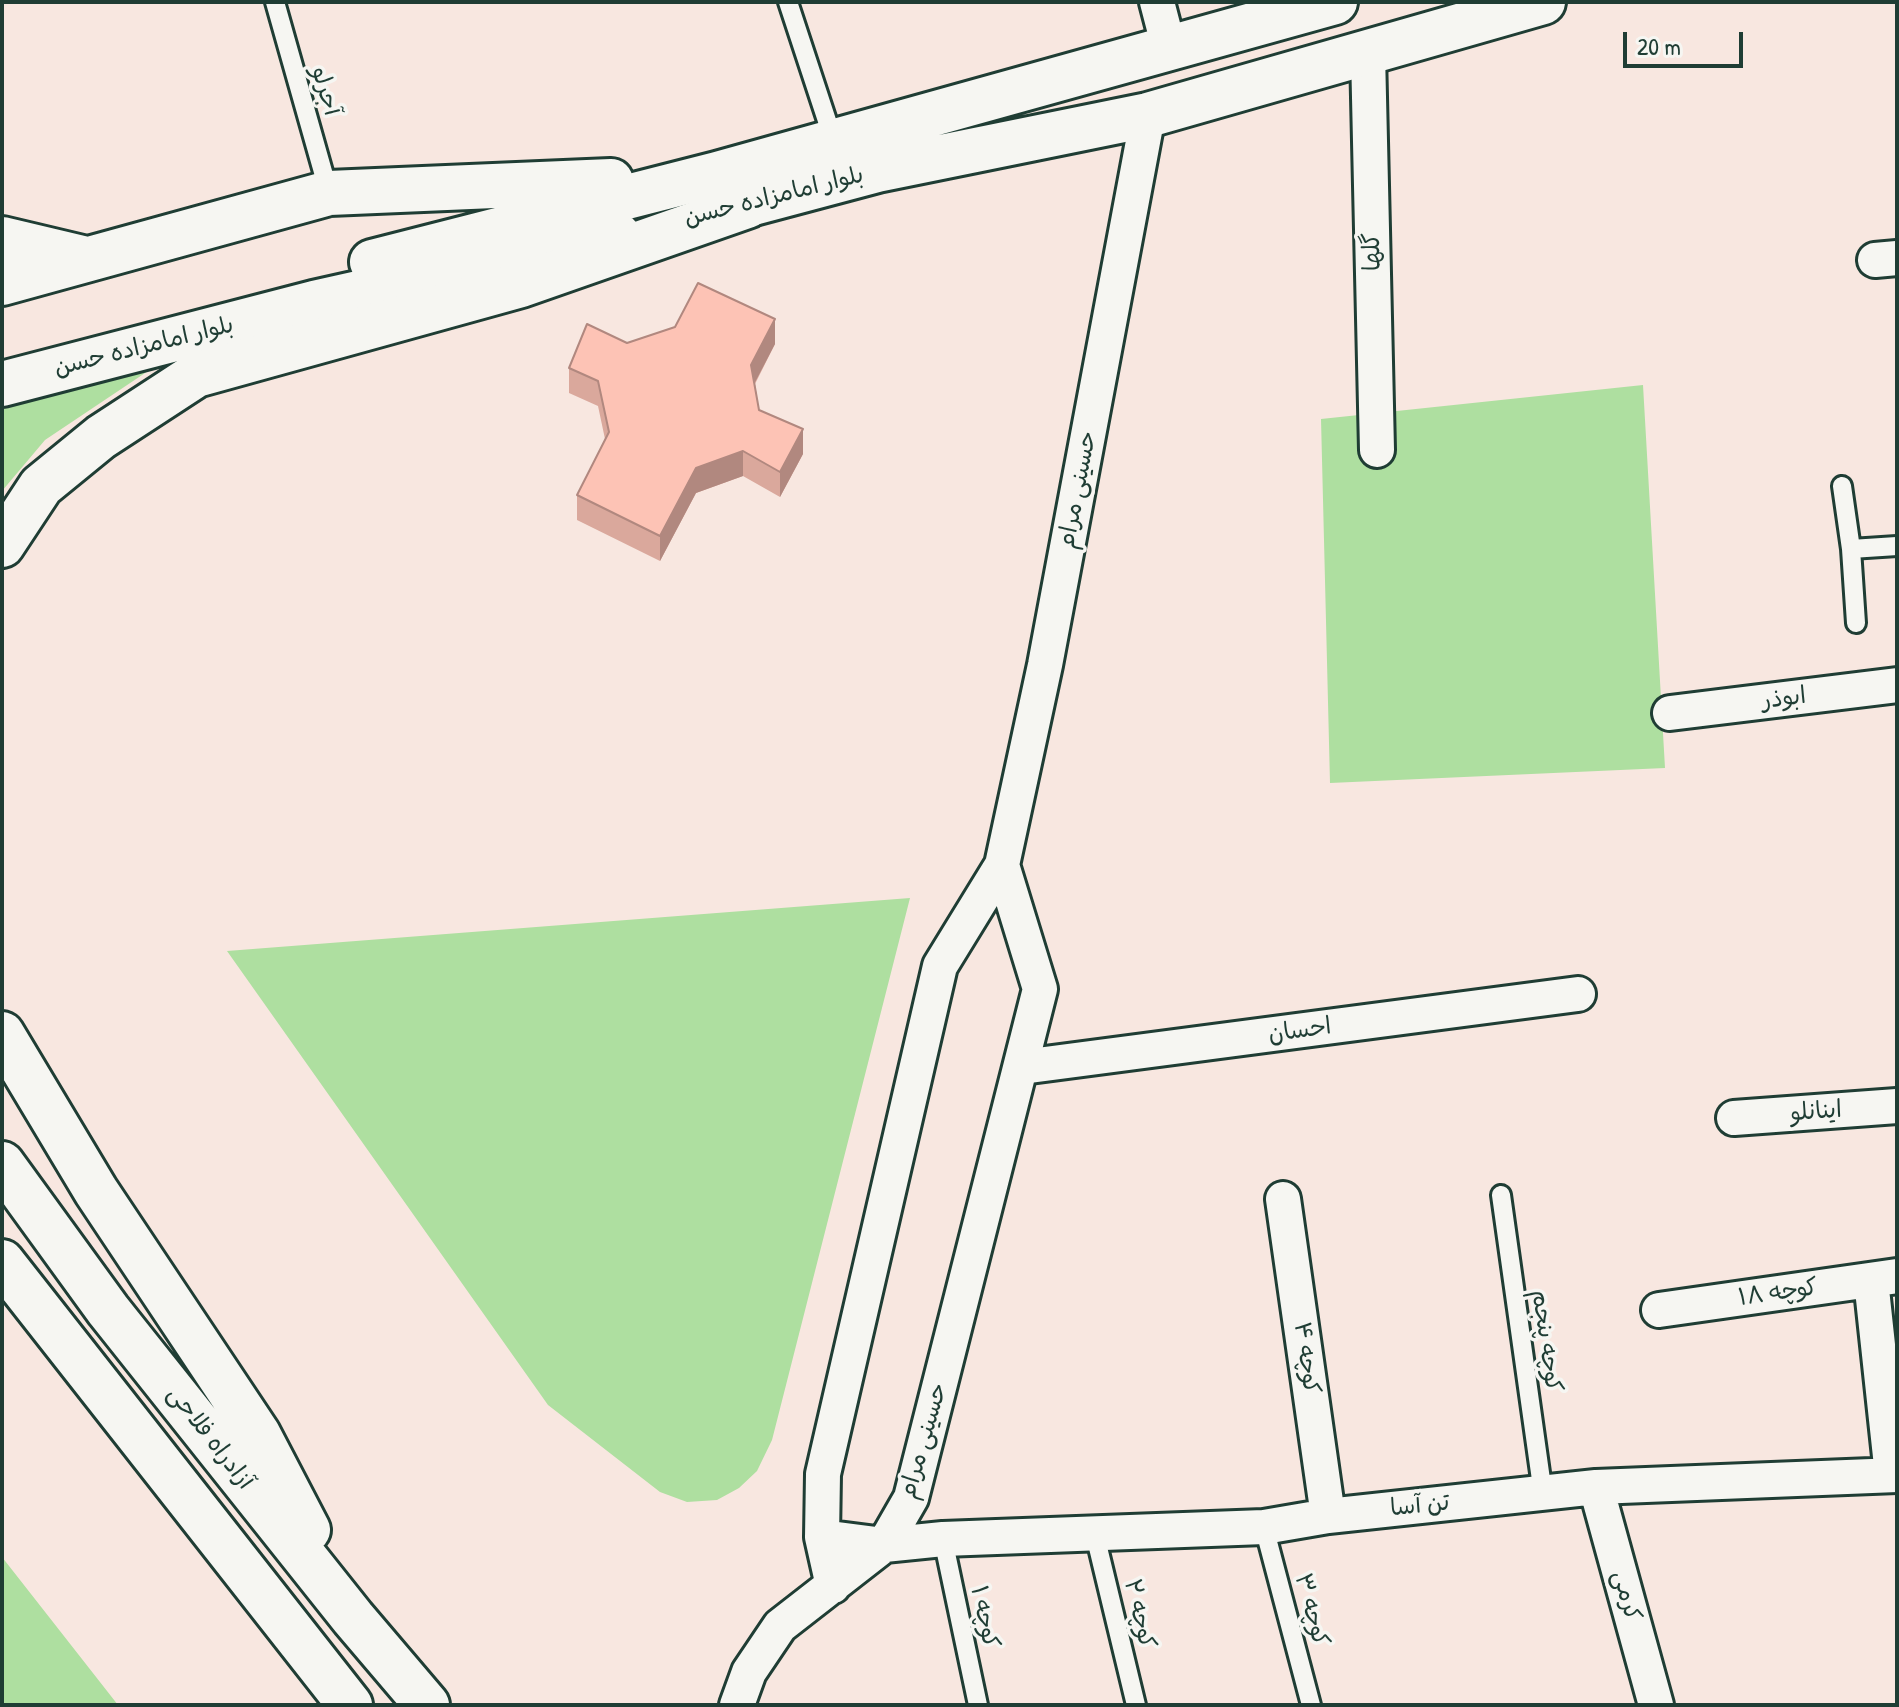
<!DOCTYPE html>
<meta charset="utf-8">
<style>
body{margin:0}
#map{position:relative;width:1899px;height:1707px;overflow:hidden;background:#f8e7e0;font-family:"Patrick Hand",sans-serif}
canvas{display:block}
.frame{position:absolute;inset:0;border:4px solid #1f3d34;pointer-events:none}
.scale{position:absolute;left:1623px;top:32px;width:120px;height:36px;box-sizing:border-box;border:4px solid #1f3d34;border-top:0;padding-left:10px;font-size:24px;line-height:28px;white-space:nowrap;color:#1f3d34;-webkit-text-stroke:6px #f6f6f2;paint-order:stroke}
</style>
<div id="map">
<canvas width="1899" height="1707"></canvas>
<div class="frame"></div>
<div class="scale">20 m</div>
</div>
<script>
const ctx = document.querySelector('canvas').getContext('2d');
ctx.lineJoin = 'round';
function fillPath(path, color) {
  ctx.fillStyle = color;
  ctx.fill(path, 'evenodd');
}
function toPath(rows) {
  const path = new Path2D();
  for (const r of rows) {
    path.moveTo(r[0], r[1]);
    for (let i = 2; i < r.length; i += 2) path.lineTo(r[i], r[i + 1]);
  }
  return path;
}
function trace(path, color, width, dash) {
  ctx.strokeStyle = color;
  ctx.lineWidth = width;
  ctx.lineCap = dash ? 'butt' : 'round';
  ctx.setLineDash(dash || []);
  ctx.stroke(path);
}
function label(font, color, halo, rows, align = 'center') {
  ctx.font = font + ' "Patrick Hand","Playpen Sans Arabic",sans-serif';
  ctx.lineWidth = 7;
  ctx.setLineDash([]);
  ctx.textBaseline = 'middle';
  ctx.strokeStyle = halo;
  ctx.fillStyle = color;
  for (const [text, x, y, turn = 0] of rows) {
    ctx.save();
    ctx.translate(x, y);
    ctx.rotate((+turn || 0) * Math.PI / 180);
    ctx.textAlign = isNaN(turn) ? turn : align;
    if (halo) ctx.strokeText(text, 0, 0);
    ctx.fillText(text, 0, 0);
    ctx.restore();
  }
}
fillPath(toPath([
 [160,363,45,440,2,491,2,407],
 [1643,385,1665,768,1330,783,1321,419],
 [910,898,772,1440,757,1471,739,1488,717,1500,687,1502,660,1492,548,1405,227,951],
 [2,1557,118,1705,2,1705]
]), '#aedfa0');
const lane = toPath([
 [275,2,329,193],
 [788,2,834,142],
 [1842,486,1851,549,1856,623],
 [1851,549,1897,546],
 [1501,1195,1543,1494],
 [1264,1527,1311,1705],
 [1095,1535,1136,1705],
 [943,1539,978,1705]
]);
const street = toPath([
 [1157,2,1169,48],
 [1368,53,1377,450],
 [1875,260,1897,258],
 [1670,713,1897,685],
 [1022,1067,1578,994],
 [1734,1118,1897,1106],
 [1283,1199,1328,1516],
 [1871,1280,1892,1475],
 [1659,1310,1897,1276],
 [1596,1487,1656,1705],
 [822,1537,884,1545,943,1539,1264,1527,1328,1516,1596,1487,1897,1475],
 [833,1586,822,1537,823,1474,940,966,1002,865,1045,665,1148,115],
 [737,1705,749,1672,780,1626,884,1545,911,1498,1040,989,1002,865]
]);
const secondary = toPath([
 [708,215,877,170,1148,115,1543,2],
 [2,239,82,258],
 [372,262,717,174,1335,2],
 [2,283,329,193,611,181],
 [2,384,314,303,618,235]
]);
const highway = toPath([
 [2,545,41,486,101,437,196,375,521,285,747,206],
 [2,1034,96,1191,258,1434,308,1530],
 [2,1164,108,1310,353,1618,427,1705],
 [2,1262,350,1705]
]);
trace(lane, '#1f3d34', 24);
trace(street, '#1f3d34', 40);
trace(secondary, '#1f3d34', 50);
trace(highway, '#1f3d34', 50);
trace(lane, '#f6f6f2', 18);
trace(street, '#f6f6f2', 34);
trace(secondary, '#f6f6f2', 44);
trace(highway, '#f6f6f2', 44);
fillPath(toPath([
 [627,343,775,344,755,384,759,410,803,454,780,497,743,476,696,493,660,561,577,520,577,495,605,439,598,406,569,393,569,368]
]), '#daa89c');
fillPath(toPath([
 [775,319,775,344,751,390,751,365],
 [803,429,803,454,780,497,780,472],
 [743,451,743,476,696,493,660,561,660,536,696,468]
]), '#b1887f');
const building = toPath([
 [698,283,775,319,751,365,759,410,803,429,780,472,743,451,696,468,660,536,577,495,609,432,598,381,569,368,587,324,627,343,675,327,698,283]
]);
fillPath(building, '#fdc3b5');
trace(building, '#b1887f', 2);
label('24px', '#1f3d34', '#f6f6f2', [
 ["آجرلو",325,91,74],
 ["بلوار امامزاده حسن",774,197,-14],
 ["گلها",1373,252,-91],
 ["بلوار امامزاده حسن",144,347,-14],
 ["حسینی مرام",1078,490,-79],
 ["ابوذر",1784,699,-7],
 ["احسان",1300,1031,-8],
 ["اینانلو",1816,1112,-4],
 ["کوچه ۱۸",1778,1293,-8],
 ["کوچه پنجم",1546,1341,82],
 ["کوچه ۴",1306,1358,82],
 ["آزادراه فلاحی",210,1438,52],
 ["حسینی مرام",924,1441,-74],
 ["تن آسا",1420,1506,-6],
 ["کرمی",1626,1596,75],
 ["کوچه ۳",1311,1610,75],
 ["کوچه ۲",1139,1614,77],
 ["کوچه ۱",984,1617,78]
]);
</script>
